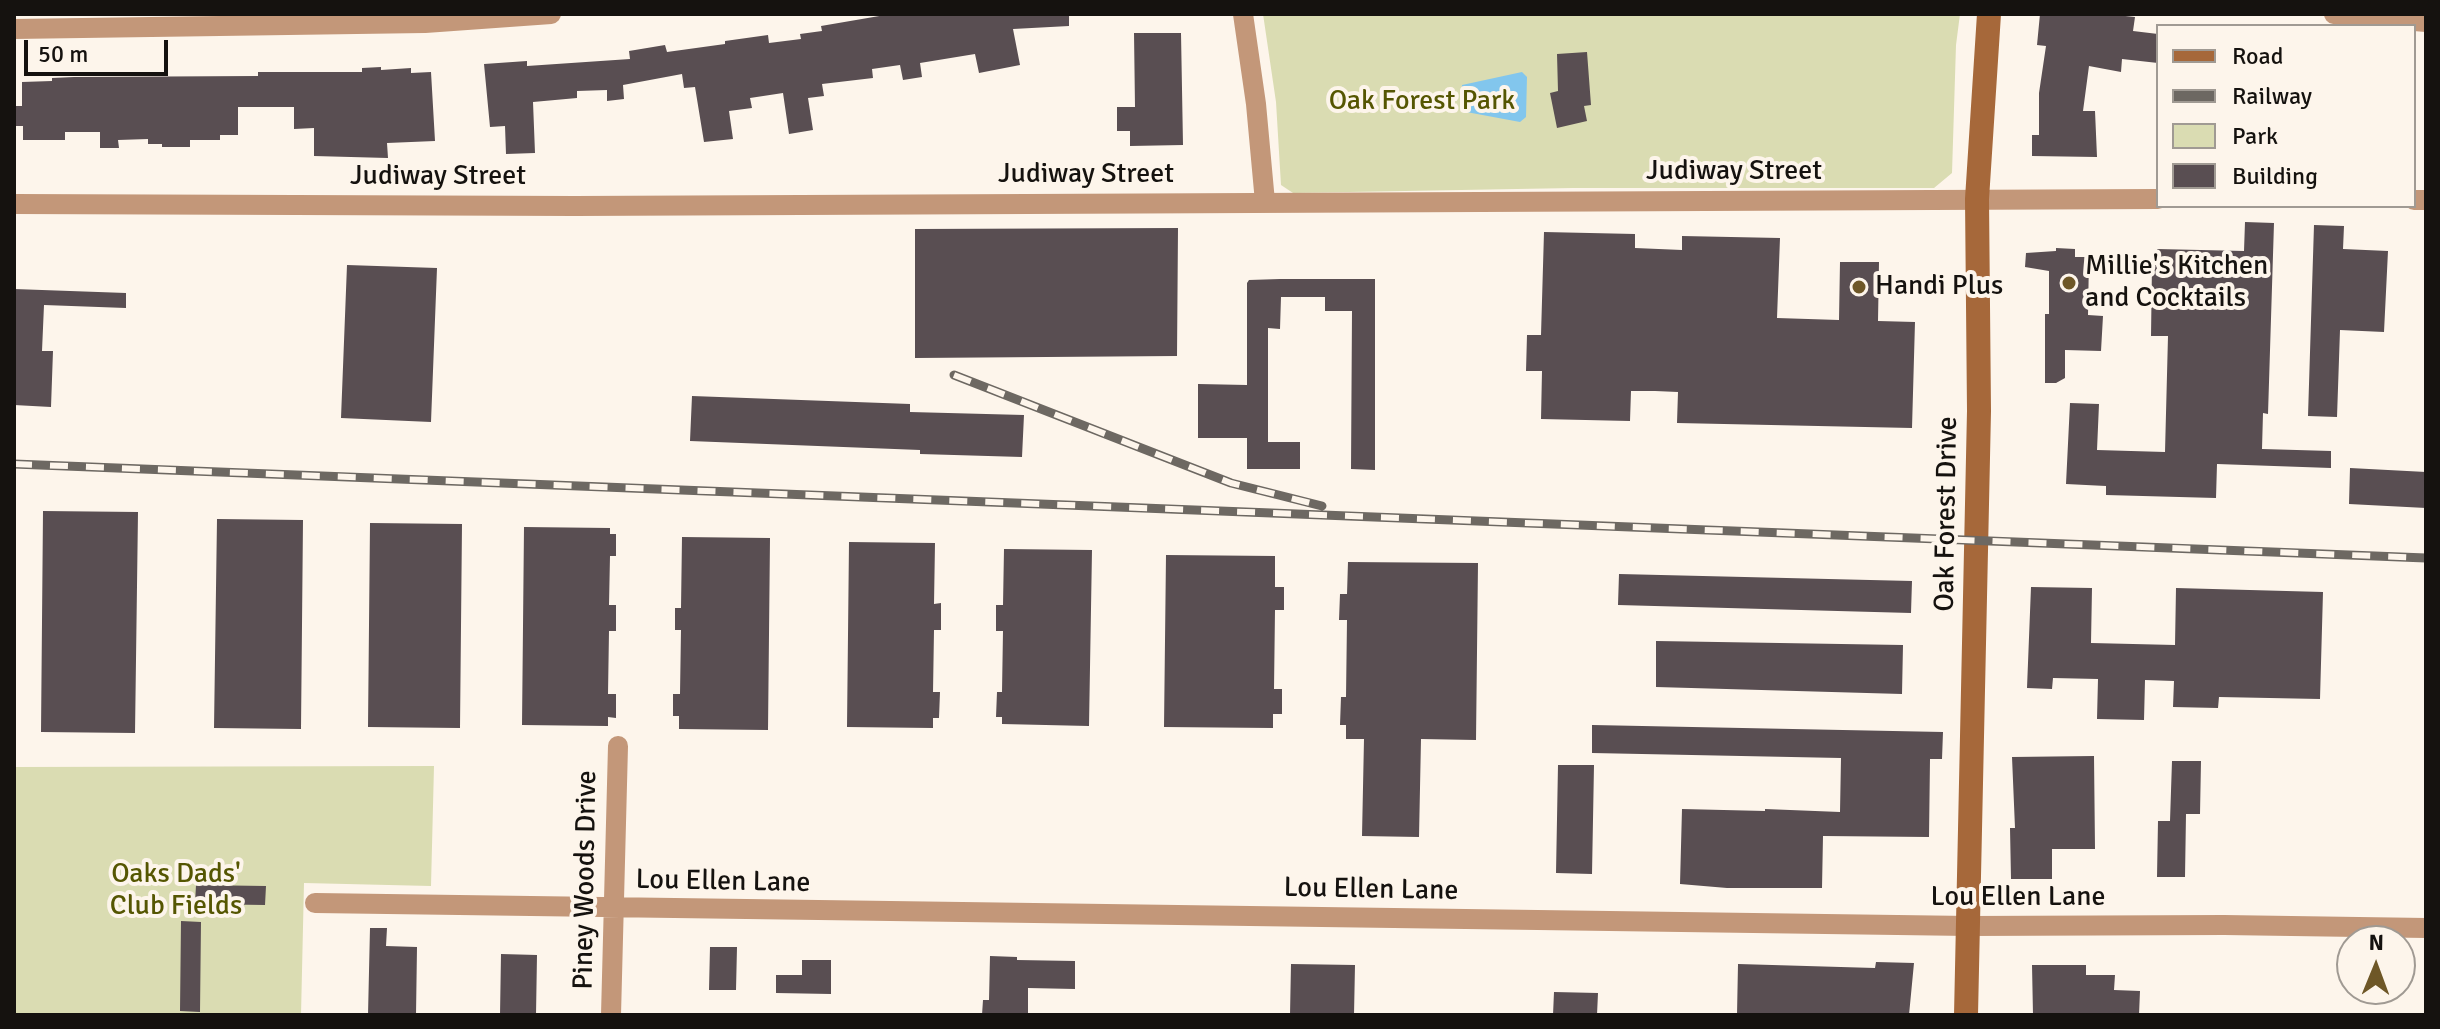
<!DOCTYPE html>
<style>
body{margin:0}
#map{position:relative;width:2440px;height:1029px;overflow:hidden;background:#fdf5eb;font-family:Signika,sans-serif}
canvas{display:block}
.frame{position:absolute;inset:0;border:16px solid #15120f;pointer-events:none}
.legend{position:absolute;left:2156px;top:24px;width:260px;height:184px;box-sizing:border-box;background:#fdf5eb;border:2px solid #a09a93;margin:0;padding:10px 14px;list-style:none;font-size:24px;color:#15120f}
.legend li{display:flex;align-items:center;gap:16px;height:40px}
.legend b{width:40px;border:2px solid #a09a93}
.north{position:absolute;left:2336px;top:925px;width:80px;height:80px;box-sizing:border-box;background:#fdf5eb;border:2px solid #a09a93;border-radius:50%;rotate:1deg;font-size:22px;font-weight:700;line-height:32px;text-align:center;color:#15120f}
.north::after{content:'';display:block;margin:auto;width:28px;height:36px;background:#6e5727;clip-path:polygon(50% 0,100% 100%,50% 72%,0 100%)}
.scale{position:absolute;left:24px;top:40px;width:144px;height:36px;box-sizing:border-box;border:4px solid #15120f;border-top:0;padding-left:10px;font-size:24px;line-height:28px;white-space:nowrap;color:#15120f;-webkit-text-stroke:6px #fdf5eb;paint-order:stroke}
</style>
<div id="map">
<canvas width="2440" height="1029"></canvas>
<div class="frame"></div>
<ul class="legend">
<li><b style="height:10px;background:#a6683a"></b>Road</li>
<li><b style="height:10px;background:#6d6862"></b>Railway</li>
<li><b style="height:22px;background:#dadcb2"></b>Park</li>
<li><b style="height:22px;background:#594e52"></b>Building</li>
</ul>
<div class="north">N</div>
<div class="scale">50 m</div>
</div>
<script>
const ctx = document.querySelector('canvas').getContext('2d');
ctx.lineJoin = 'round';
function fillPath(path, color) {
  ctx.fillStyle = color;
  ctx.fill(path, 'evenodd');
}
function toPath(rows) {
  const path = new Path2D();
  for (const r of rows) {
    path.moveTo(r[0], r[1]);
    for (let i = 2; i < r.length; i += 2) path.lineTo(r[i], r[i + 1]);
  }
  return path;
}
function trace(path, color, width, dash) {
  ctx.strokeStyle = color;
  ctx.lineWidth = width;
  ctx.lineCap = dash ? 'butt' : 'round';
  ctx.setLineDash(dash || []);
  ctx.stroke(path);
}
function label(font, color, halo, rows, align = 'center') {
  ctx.font = font + ' Signika,sans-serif';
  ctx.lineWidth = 8;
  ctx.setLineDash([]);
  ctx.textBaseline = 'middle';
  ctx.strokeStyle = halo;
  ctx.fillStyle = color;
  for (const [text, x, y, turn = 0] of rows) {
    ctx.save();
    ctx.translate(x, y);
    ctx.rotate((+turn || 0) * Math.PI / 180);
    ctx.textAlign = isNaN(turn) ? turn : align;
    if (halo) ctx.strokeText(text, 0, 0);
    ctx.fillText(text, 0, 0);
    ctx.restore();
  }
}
fillPath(toPath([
 [1263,14,1960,14,1956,45,1952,173,1934,188,1573,188,1293,193,1281,185,1276,102],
 [434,766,431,886,304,883,301,1015,14,1015,14,767]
]), '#dadcb2');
fillPath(toPath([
 [1522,72,1527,77,1526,117,1520,122,1461,111,1462,85]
]), '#82c6ed');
fillPath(toPath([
 [891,14,1069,14,1069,26,1013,29,1020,65,979,73,975,54,920,63,922,77,903,80,900,65,872,69,873,78,822,84,824,96,808,98,813,130,789,134,783,93,750,98,752,108,729,111,733,139,704,142,695,87,684,88,682,74,623,85,624,99,607,101,607,90,577,91,577,98,533,102,535,153,506,154,505,126,490,127,484,64,527,61,527,66,630,59,629,51,665,45,667,52,725,44,725,41,768,35,769,43,801,39,800,34,822,31,821,26],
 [2040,14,2106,14,2135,17,2133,31,2158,34,2158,63,2122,59,2121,72,2089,66,2083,111,2095,111,2097,157,2032,156,2032,135,2039,135,2039,93,2046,46,2037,45],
 [1134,33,1181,33,1183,145,1130,146,1130,131,1117,131,1117,107,1135,107],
 [1587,52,1591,105,1584,106,1587,121,1557,128,1550,93,1558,91,1557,54],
 [381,67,381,70,411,68,411,73,431,72,435,141,387,143,388,158,314,156,314,128,294,129,294,107,238,107,238,135,220,135,220,140,190,140,190,147,162,147,162,144,148,144,148,139,118,140,119,148,100,148,100,132,65,132,65,140,23,140,23,126,16,126,16,106,22,106,22,82,52,81,52,78,74,77,258,76,258,72,362,72,362,68],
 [2245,222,2274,223,2268,414,2263,413,2262,449,2331,451,2331,468,2217,464,2216,498,2106,495,2106,486,2066,484,2070,403,2099,404,2097,450,2165,452,2168,336,2151,336,2152,265,2157,265,2157,249,2244,251],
 [2314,225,2344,226,2343,249,2388,251,2384,332,2340,330,2337,417,2308,416],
 [1178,228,1177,356,915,358,915,229],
 [1544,232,1635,234,1635,248,1682,250,1682,236,1780,238,1777,318,1839,320,1840,262,1879,262,1878,321,1915,322,1912,428,1677,423,1678,392,1655,391,1631,391,1630,421,1541,419,1542,371,1526,371,1527,335,1541,335],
 [2056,248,2075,249,2075,257,2089,257,2088,315,2103,316,2101,351,2065,350,2065,378,2056,383,2045,383,2045,314,2049,314,2049,271,2025,267,2026,253,2056,251],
 [347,265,437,268,431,422,341,418],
 [1280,279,1375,279,1375,470,1351,469,1352,311,1325,311,1325,297,1281,297,1280,329,1268,328,1268,442,1300,442,1300,469,1247,469,1247,438,1198,438,1198,384,1247,385,1247,283,1249,280],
 [14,289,126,293,126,308,44,305,42,351,53,351,51,407,14,405],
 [692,396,910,404,910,412,1024,415,1022,457,920,454,920,450,690,441],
 [2350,468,2426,472,2426,508,2349,504],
 [43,511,138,512,135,733,41,732],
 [217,519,303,520,301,729,214,728],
 [370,523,462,524,460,728,368,727],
 [524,527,610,528,610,534,616,534,616,556,610,556,609,605,616,605,616,631,609,631,608,694,616,694,616,718,608,717,608,726,522,725],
 [682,537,770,538,768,730,679,729,679,716,673,716,673,694,680,694,681,630,675,630,675,608,681,608],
 [849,542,935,543,934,604,941,603,941,630,934,630,933,692,940,692,939,718,933,718,933,728,847,727],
 [1004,549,1092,550,1089,726,1002,724,1002,717,996,717,997,692,1002,692,1003,631,996,631,996,605,1003,605],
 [1166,555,1275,556,1275,587,1284,587,1284,610,1275,610,1274,689,1282,689,1282,714,1273,714,1273,728,1164,727],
 [1348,562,1478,563,1476,740,1421,739,1419,837,1362,836,1364,739,1346,739,1346,725,1340,725,1341,697,1346,697,1347,620,1339,620,1340,594,1347,594],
 [1619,574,1912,581,1911,613,1618,605],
 [2031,587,2092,588,2091,643,2175,645,2176,588,2323,592,2320,699,2219,697,2218,708,2173,707,2174,681,2145,680,2144,720,2097,719,2098,679,2053,678,2052,689,2027,688],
 [1656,641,1903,645,1902,694,1656,687],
 [1592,725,1943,732,1942,759,1930,759,1929,837,1823,836,1822,888,1727,888,1680,884,1682,809,1765,811,1765,809,1840,812,1841,758,1592,753],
 [2094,756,2095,849,2052,849,2052,879,2011,879,2010,828,2015,828,2012,757],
 [2172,761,2201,761,2200,814,2186,814,2185,877,2157,877,2158,821,2170,821],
 [1558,765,1594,765,1592,874,1556,873],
 [196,885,266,886,265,905,195,904],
 [181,921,201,922,200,1012,180,1011],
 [370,928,387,928,386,946,417,947,416,1015,368,1015],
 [710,947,737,947,736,990,709,990],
 [501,954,537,955,536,1015,500,1015],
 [990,956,1017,957,1017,960,1075,961,1075,989,1028,988,1028,1015,982,1015,983,1000,989,1000],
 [802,960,831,960,831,994,776,993,776,975,802,975],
 [1876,962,1914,963,1909,1015,1737,1015,1738,964,1875,968],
 [1291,964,1355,965,1354,1015,1290,1015],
 [2032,965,2086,965,2086,975,2115,975,2114,990,2140,991,2139,1015,2033,1015],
 [1554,992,1598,993,1597,1015,1553,1015]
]), '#594e52');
trace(toPath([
 [1243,14,1256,104,1265,202],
 [2334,14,2426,22],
 [14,29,425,23,551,14],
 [2414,200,2426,200],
 [14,204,575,206,2158,199],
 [315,903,1969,926,2224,925,2426,928],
 [611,1015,618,746]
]), '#c39779', 20);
trace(toPath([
 [1966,1015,1979,411,1977,199,1989,14]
]), '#a6683a', 24);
const rail = toPath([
 [954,375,1231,483,1322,506],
 [14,464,2426,558]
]);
trace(rail, '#6d6862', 9);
trace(rail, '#fdf5eb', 6, [18]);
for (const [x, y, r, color] of [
 [2069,283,8,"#6e5727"],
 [1859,287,8,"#6e5727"]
]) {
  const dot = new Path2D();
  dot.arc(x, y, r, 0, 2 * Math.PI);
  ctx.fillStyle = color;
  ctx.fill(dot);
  trace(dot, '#fdf5eb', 3);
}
label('28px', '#555602', '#fdf5eb', [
 ["Oak Forest Park",1422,102],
 ["Oaks Dads'",176,875],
 ["Club Fields",176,907]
]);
label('28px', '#15120f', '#fdf5eb', [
 ["Judiway Street",1734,172],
 ["Judiway Street",1086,175],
 ["Judiway Street",438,177],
 ["Oak Forest Drive",1947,514,-89],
 ["Piney Woods Drive",586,880,-89],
 ["Lou Ellen Lane",723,882,1],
 ["Lou Ellen Lane",1371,890,1],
 ["Lou Ellen Lane",2018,898]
]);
label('28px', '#15120f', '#fdf5eb', [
 ["Millie's Kitchen",2085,267],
 ["and Cocktails",2085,299],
 ["Handi Plus",1875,287]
], 'left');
</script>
